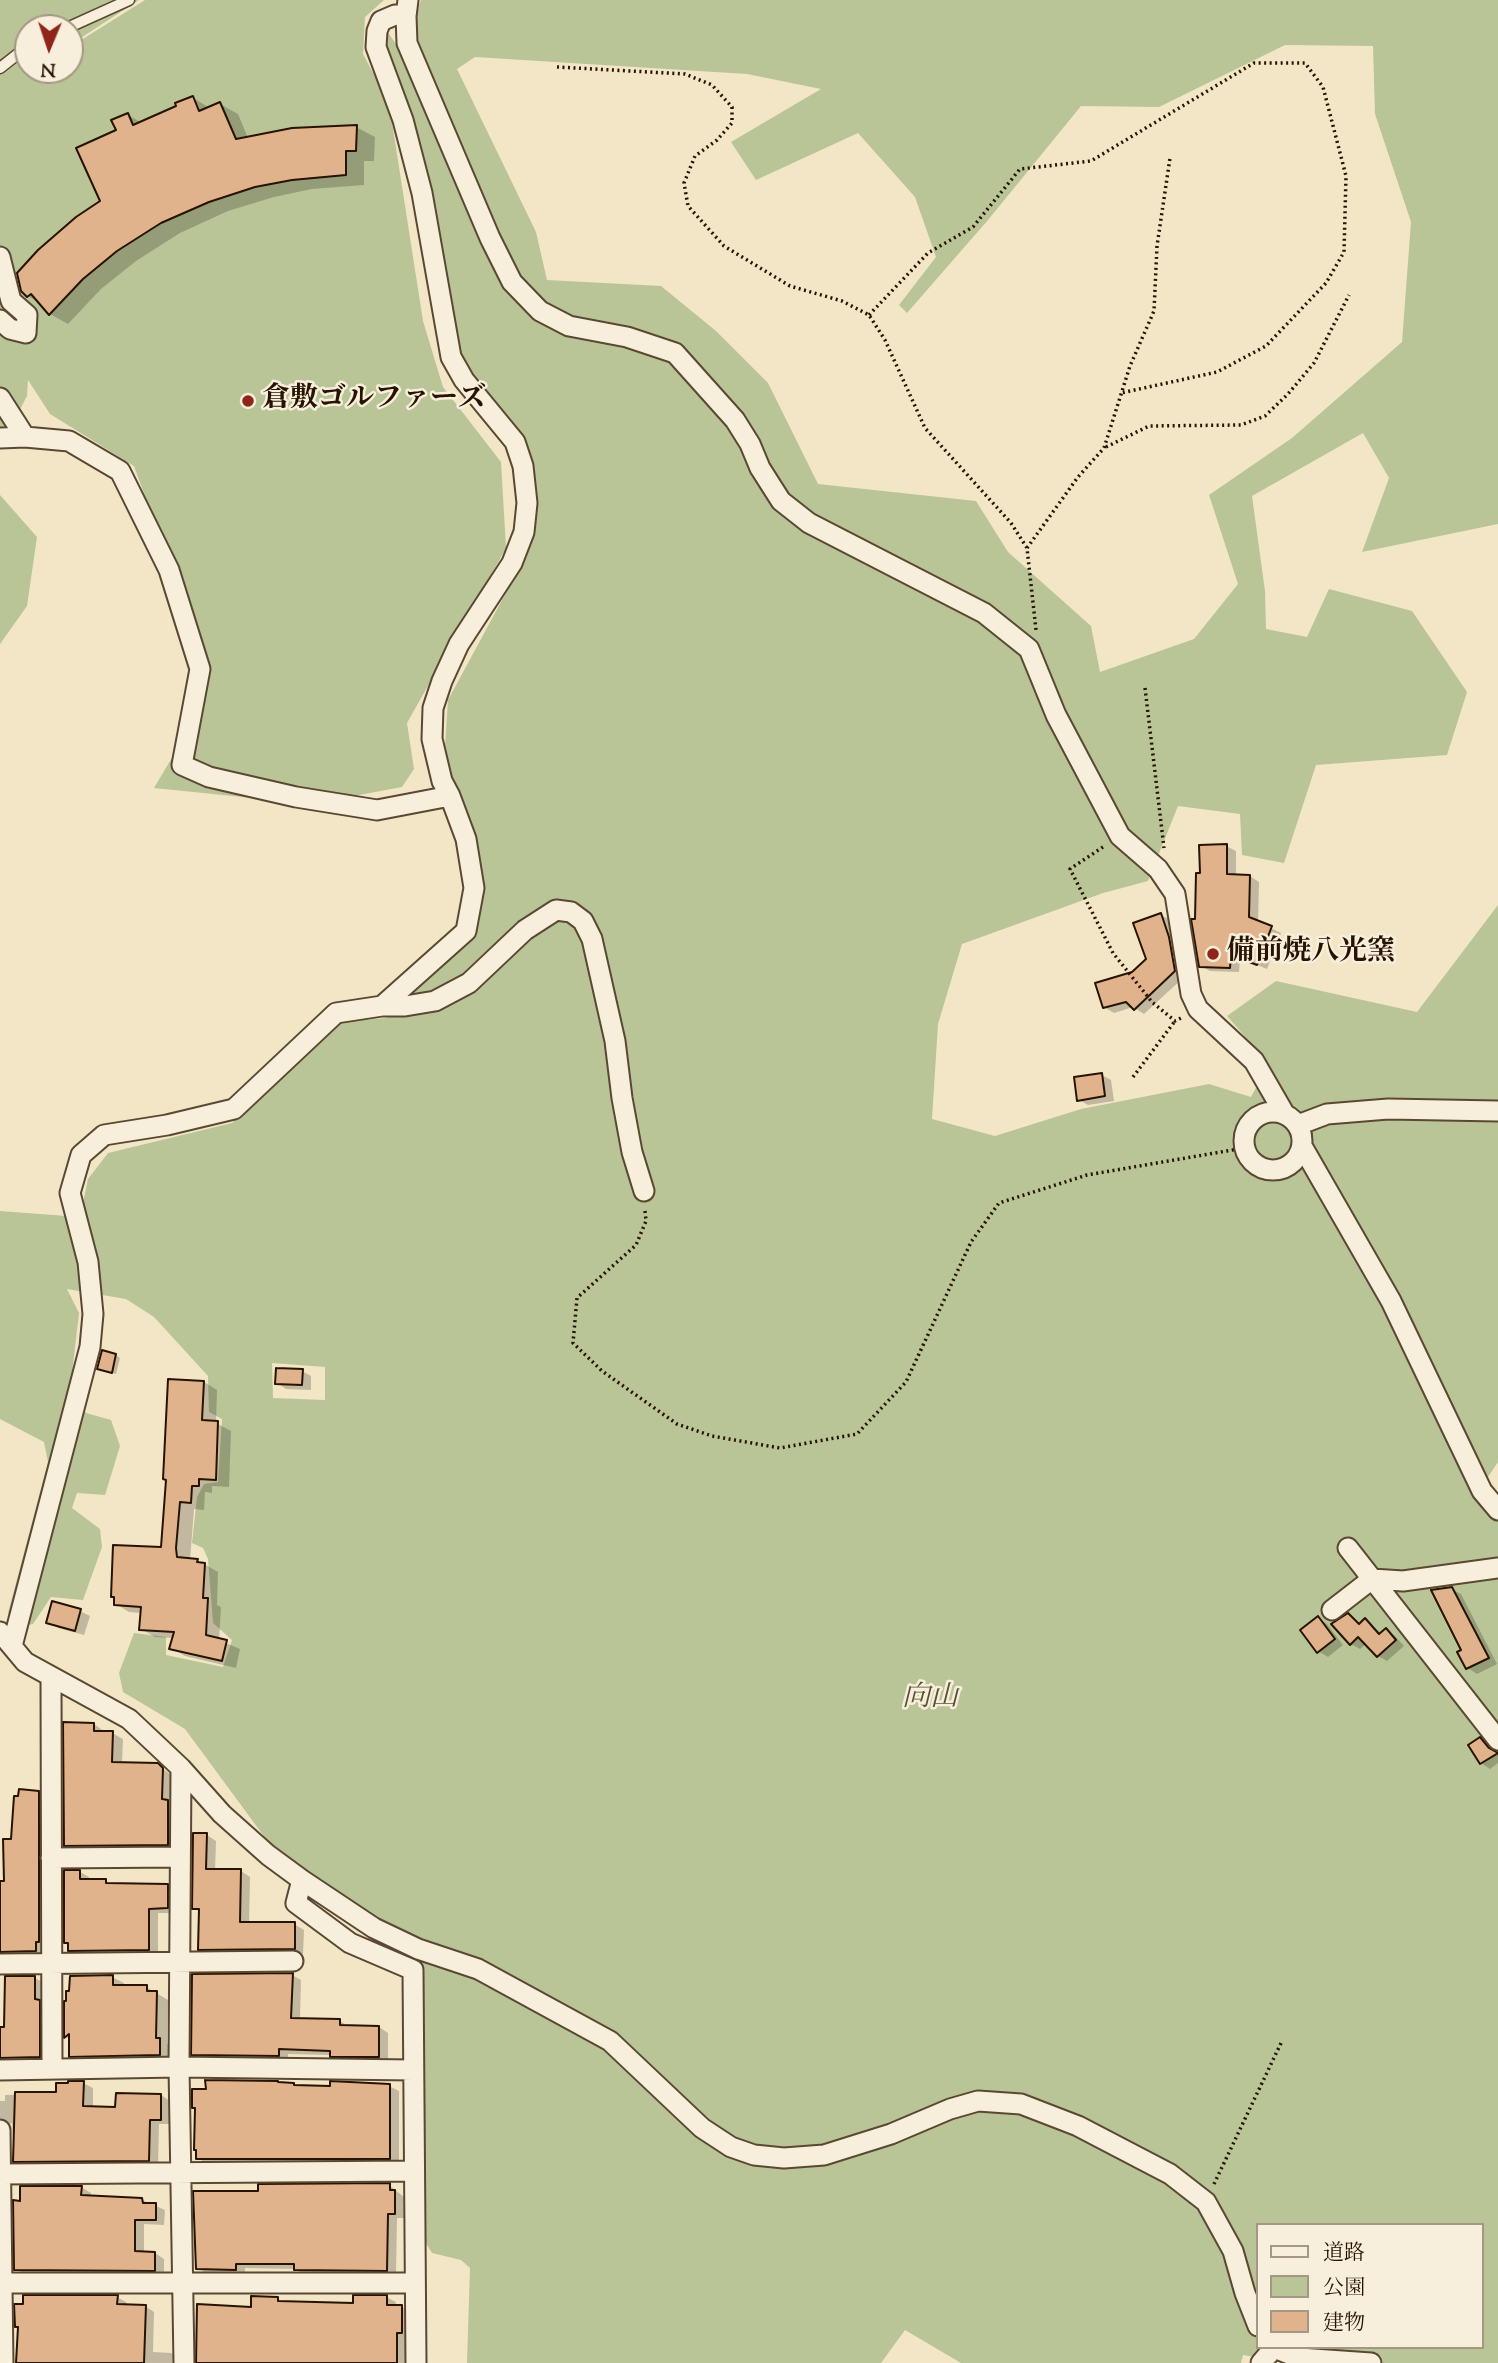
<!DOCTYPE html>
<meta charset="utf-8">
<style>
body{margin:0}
#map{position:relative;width:1498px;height:2363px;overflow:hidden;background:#f2e6c7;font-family:"Sorts Mill Goudy","Noto Serif JP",serif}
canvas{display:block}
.legend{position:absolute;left:1256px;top:2223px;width:228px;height:126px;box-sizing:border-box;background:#f7efdb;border:2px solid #a49783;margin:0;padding:9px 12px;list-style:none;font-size:21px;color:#271300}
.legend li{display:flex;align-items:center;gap:14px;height:35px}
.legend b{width:35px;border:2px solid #a49783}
.north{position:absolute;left:14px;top:14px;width:70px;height:70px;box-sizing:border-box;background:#f7efdb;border:2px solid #a49783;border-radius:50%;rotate:182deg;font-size:19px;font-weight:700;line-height:28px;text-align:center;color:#271300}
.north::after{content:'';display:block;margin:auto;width:24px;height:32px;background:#8f2418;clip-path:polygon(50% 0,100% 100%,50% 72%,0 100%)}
</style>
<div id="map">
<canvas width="1498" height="2363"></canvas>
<ul class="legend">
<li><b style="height:9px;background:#f7efdb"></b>道路</li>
<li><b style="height:19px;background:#b9c597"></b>公園</li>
<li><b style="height:19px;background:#e1b38d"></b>建物</li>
</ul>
<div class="north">N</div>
</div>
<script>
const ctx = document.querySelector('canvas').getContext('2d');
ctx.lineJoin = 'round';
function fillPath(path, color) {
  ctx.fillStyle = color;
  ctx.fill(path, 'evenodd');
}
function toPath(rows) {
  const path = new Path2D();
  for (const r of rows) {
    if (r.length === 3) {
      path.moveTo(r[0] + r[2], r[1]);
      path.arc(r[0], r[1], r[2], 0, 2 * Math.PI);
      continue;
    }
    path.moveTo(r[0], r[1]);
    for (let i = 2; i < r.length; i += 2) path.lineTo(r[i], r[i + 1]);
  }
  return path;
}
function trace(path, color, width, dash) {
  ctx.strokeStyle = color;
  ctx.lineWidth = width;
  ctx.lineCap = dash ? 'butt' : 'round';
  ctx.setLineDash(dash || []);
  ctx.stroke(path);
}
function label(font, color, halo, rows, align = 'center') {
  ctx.font = font + ' "Sorts Mill Goudy","Noto Serif JP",serif';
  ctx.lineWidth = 5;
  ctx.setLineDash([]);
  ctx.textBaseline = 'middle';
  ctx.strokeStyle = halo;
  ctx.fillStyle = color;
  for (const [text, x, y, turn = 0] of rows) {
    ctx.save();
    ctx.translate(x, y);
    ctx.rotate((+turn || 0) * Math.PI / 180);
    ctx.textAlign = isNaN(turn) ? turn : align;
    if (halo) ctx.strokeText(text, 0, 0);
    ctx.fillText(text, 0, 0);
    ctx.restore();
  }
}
fillPath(toPath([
 [0,0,139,0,70,45,70,28,28,28,28,70,70,70,70,47,145,0,384,0,365,17,363,54,389,103,423,321,443,387,501,462,506,548,407,723,414,769,402,787,311,804,154,788,199,712,208,671,134,466,50,414,28,380,27,396,0,448],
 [421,0,1498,0,1498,524,1362,552,1389,478,1363,433,1252,496,1265,591,1266,629,1307,637,1329,589,1412,611,1467,692,1447,755,1316,765,1284,863,1242,855,1240,814,1178,806,1148,881,1103,893,962,944,938,1024,932,1119,995,1136,1081,1109,1209,1084,1251,1097,1269,1064,1227,1016,1276,981,1417,1012,1498,905,1498,1462,1484,1483,1498,1500,1498,2363,1287,2363,1243,2355,1241,2363,961,2363,905,2330,881,2363,467,2363,470,2268,461,2260,432,2253,424,2240,421,2225,417,1942,375,1923,277,1854,185,1729,123,1692,119,1673,134,1633,166,1637,166,1655,223,1667,232,1640,213,1623,208,1559,203,1548,192,1543,197,1497,204,1484,218,1482,222,1419,209,1412,208,1376,154,1317,126,1299,67,1289,79,1313,71,1382,86,1413,111,1420,120,1446,105,1495,77,1493,72,1508,100,1529,102,1547,83,1600,51,1597,33,1624,22,1626,13,1623,8,1613,48,1462,44,1442,0,1419,0,1211,80,1217,88,1179,108,1153,232,1123,339,1022,387,1018,480,899,479,856,450,784,445,746,448,700,515,576,531,475,469,376,454,342,382,46,387,31,402,53],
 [1285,45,1373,46,1375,114,1411,222,1402,342,1292,438,1209,495,1238,584,1194,639,1100,672,1091,626,1008,552,976,501,818,484,768,383,716,331,661,286,547,280,536,232,457,69,475,57,747,74,821,89,731,142,756,180,858,133,915,197,936,257,899,305,907,313,988,220,1081,106,1159,107],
 [272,1363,325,1367,325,1400,273,1398],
 [1258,2225,1482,2225,1482,2347,1258,2347],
 [0,495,37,537,27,606,0,644]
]), '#b9c597');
fillPath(toPath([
 [193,98,210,108,220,104,238,114,248,138,356,127,375,137,374,161,364,161,364,185,312,189,274,197,228,211,180,233,136,261,101,289,68,324,50,314,42,304,28,296,102,201,118,131,128,115,142,123],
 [1226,846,1236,851,1236,876,1250,876,1259,882,1258,922,1281,933,1267,969,1240,958,1239,972,1210,971,1201,966,1196,921,1201,875],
 [1161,915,1170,920,1184,977,1144,1014,1133,1007,1114,1013,1104,1007,1148,959],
 [1102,1075,1111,1080,1114,1101,1088,1105,1079,1100],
 [116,1355,120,1358,116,1374,99,1368],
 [302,1371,311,1376,311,1390,286,1389,277,1383],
 [204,1382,217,1390,216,1423,231,1431,229,1487,212,1486,212,1493,205,1492,204,1510,194,1509,190,1560,197,1560,218,1572,217,1605,221,1607,219,1640,240,1649,236,1668,185,1656,171,1648,174,1638,155,1637,141,1629,142,1613,129,1612,116,1604,116,1598,112,1596,162,1549],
 [1451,1589,1461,1594,1497,1664,1477,1674,1468,1668],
 [80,1611,90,1616,84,1635,58,1628,48,1622],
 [1348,1615,1361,1624,1365,1620,1382,1634,1386,1630,1395,1636,1404,1646,1387,1661,1378,1656,1366,1644,1360,1649,1351,1644],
 [1318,1618,1327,1624,1343,1645,1328,1657,1318,1651],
 [94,1724,105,1732,112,1733,123,1739,122,1764,158,1765,173,1776,178,1850,76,1851,65,1845],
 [1480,1739,1490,1745,1498,1754,1498,1763,1490,1769,1481,1763],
 [39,1792,48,1798,45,1956,0,1962,0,1883,5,1883,13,1841],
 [207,1835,216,1841,215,1871,241,1871,250,1877,249,1923,294,1924,304,1930,303,1954,210,1954,200,1949,201,1912,194,1908],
 [80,1872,89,1877,89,1881,105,1881,112,1885,167,1885,177,1891,177,1913,158,1913,158,1955,79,1956,70,1950,70,1944,66,1942],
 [292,1975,301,1980,300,2019,340,2021,350,2027,379,2027,388,2033,388,2062,341,2061,332,2055,288,2054,288,2060,203,2059,193,2054],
 [112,1977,124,1983,124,1987,146,1987,168,2000,167,2044,171,2046,171,2061,82,2062,70,2056,71,2039,66,2037,66,2002],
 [35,1978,44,1983,49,2062,15,2062,6,2057],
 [83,2083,93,2088,93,2108,117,2109,161,2095,170,2101,170,2124,159,2124,158,2165,24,2166,14,2161,12,2123,0,2128,0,2101,5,2101,5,2095,58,2094],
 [389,2086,399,2091,399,2163,207,2164,198,2158,296,2087],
 [389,2185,404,2197,404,2218,397,2218,396,2275,305,2275,295,2269,245,2268,245,2274,207,2274,198,2268,259,2193],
 [81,2187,91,2193,90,2197,142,2200,165,2210,164,2225,144,2224,144,2253,155,2253,164,2259,164,2275,25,2275,16,2269],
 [117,2297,126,2302,126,2306,145,2306,154,2312,153,2352,171,2353,180,2358,181,2363,18,2363],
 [386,2297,396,2302,395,2307,402,2307,411,2312,406,2337,406,2363,198,2363,253,2309,278,2299,286,2303,355,2305]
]), '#0003');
const building = toPath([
 [193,96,199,111,220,102,236,139,292,128,357,125,356,151,346,151,346,175,292,180,255,187,209,202,161,223,117,251,83,279,49,315,31,294,27,297,21,291,17,273,38,250,76,217,100,201,76,148,116,130,111,120,128,113,133,125,176,106,175,103,193,96],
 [1227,844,1227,874,1250,875,1249,917,1272,926,1257,965,1231,955,1230,968,1199,967,1191,919,1195,919,1196,873,1200,873,1199,845,1227,844],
 [1161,913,1169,937,1175,971,1134,1010,1126,1002,1103,1008,1095,983,1132,972,1146,959,1133,923,1161,913],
 [1102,1073,1105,1096,1077,1101,1074,1077,1102,1073],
 [102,1350,116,1354,112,1373,97,1369,102,1350],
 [276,1368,303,1369,302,1385,275,1384,276,1368],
 [168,1379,204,1381,202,1420,218,1421,216,1480,199,1479,199,1486,192,1486,191,1503,180,1502,176,1548,177,1557,198,1559,197,1562,205,1563,203,1598,208,1598,206,1635,227,1640,222,1661,169,1649,174,1632,139,1630,141,1607,114,1605,114,1597,111,1597,113,1545,161,1547,166,1480,163,1479,168,1379],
 [1452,1587,1489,1658,1466,1669,1457,1652,1461,1650,1431,1590,1452,1587],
 [52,1601,81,1609,75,1631,46,1623,52,1601],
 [1348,1613,1359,1624,1365,1618,1379,1634,1386,1628,1396,1640,1377,1657,1358,1637,1350,1645,1331,1624,1348,1613],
 [1318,1616,1335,1639,1317,1653,1300,1630,1318,1616],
 [63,1722,94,1723,94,1731,113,1731,112,1762,158,1763,163,1768,162,1799,168,1800,168,1845,64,1846,63,1722],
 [1480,1737,1489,1748,1498,1753,1480,1764,1468,1745,1480,1737],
 [19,1789,39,1791,39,1942,36,1942,36,1951,0,1952,0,1881,4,1881,3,1839,11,1839,14,1796,18,1796,19,1789],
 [193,1833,207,1833,206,1869,241,1869,240,1922,295,1922,295,1949,198,1950,199,1909,192,1909,193,1833],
 [64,1870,80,1870,80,1879,106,1879,106,1883,168,1884,168,1908,149,1909,149,1950,68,1951,68,1943,64,1943,64,1870],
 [293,1973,291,2018,340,2019,340,2025,379,2026,379,2057,330,2057,330,2051,279,2049,279,2056,191,2055,192,1974,293,1973],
 [113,1975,113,1985,147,1985,147,1991,157,1991,156,2038,160,2038,160,2055,69,2057,69,2034,64,2038,64,2001,66,2001,66,1991,69,1991,70,1976,113,1975],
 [5,1976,35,1976,35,1999,40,2000,40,2057,0,2058,0,2027,4,2027,5,1976],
 [205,2080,278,2081,278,2082,294,2083,294,2085,330,2086,330,2081,390,2084,390,2159,196,2159,196,2150,194,2150,195,2108,192,2108,192,2089,206,2089,205,2080],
 [68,2081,84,2081,83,2106,115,2107,116,2093,161,2094,161,2120,150,2120,149,2161,13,2162,15,2092,56,2092,56,2083,68,2083,68,2081],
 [390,2183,390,2190,395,2190,395,2214,388,2214,387,2271,294,2270,294,2264,236,2264,236,2270,196,2269,193,2191,258,2191,258,2184,390,2183],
 [20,2186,82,2186,81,2195,142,2198,143,2203,156,2203,156,2220,135,2220,135,2251,155,2252,155,2271,14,2270,13,2200,20,2201,20,2186],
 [23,2295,118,2295,117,2304,146,2305,144,2363,16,2363,18,2327,15,2327,14,2304,23,2304,23,2295],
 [353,2295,387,2295,387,2305,402,2305,402,2333,397,2333,397,2363,196,2363,197,2304,251,2307,251,2296,278,2297,278,2301,353,2303,353,2295]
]);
fillPath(building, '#e1b38d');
trace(building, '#271300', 2);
const lane = toPath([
 [67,28,129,0],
 [0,68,28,46]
]);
const street = toPath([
 [408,0,406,16,407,43,490,238,512,282,540,311,569,326,627,337,675,353,735,420,750,444,760,468,781,501,809,523,984,613,1029,649,1056,715,1120,836,1158,869,1175,894,1191,994,1198,1009,1254,1061,1284,1113],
 [0,257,11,301,27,315,26,333,10,329,0,320],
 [0,398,25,437,0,438],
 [25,437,69,441,120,471,169,570,200,669,182,765,209,777,296,797,377,810,450,796],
 [382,1006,466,931,474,888,466,839,450,796,442,781,432,739,433,708,442,681,459,644,512,563,524,532,527,503,523,466,515,442,464,380,451,357,422,193,403,120,376,47,377,31,381,21,395,15,406,16],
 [1273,1141,29],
 [1298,1125,1327,1114,1388,1109,1498,1111],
 [1302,1146,1391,1301,1482,1491,1498,1510],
 [1348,1548,1498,1740],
 [1332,1610,1372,1579,1403,1581,1498,1568],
 [0,1632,25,1662,129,1719,181,1768,222,1814,268,1855,302,1880,374,1928,418,1949,478,1969,610,2041,702,2128,731,2147,754,2155,784,2158,824,2155,891,2134,950,2109,978,2101,1021,2104,1078,2126,1170,2174,1206,2202,1233,2251,1245,2293,1258,2326],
 [12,1646,90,1347,93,1314,88,1262,70,1193,81,1155,104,1135,167,1125,234,1109,336,1013,382,1006,405,1006,435,1001,469,983,525,930,556,910,571,912,583,921,592,939,615,1041,622,1098,632,1152,644,1191],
 [51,1678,52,2069],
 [181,1768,179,2067,184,2363],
 [51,1858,180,1857],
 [302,1880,296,1903,350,1943,413,1970,416,2363],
 [0,1964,293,1961],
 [0,2070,179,2067,413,2070],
 [0,2130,3,2363],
 [1,2174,414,2171],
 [2,2283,415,2283],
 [1272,2347,1299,2358,1371,2363],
 [1261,2363,1273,2349]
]);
trace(lane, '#5a4832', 13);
trace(street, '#5a4832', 23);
trace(toPath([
 [557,67,685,74,712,85,732,107,732,123,717,140,695,156,684,183,688,206,724,246,790,286,842,301,869,315,885,340,925,428,1011,523,1027,548,1036,630],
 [869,315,928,253,973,227,1020,169,1091,161,1254,63,1305,63,1323,87,1346,176,1344,252,1326,283,1266,346,1217,372,1121,393],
 [1106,447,1149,426,1241,425,1265,416,1288,394,1314,363,1349,295],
 [1027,548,1078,477,1104,448,1130,366,1154,311,1157,246,1170,158],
 [1145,688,1164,848],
 [1103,847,1070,869,1113,953,1152,1002,1175,1021,1181,1018],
 [1133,1077,1175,1021],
 [645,1211,646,1221,636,1245,577,1298,573,1343,602,1371,677,1424,712,1436,780,1448,857,1434,906,1382,971,1242,999,1203,1087,1175,1244,1148],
 [1214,2184,1282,2041]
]), '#271300', 3.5, [2, 3.5]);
trace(lane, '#f7efdb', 10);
trace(street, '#f7efdb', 19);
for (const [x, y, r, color] of [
 [248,401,7,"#8f2418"],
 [1213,954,7,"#8f2418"]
]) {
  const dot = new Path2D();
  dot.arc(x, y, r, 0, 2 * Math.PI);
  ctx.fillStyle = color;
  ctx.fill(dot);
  trace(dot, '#f7efdb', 2.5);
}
label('bold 28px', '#271300', '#f7efdb', [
 ["倉敷ゴルファーズ",262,401],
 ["備前焼八光窯",1227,954]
], 'left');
label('italic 28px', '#5a5135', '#f7efdb', [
 ["向山",930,1700]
]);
</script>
